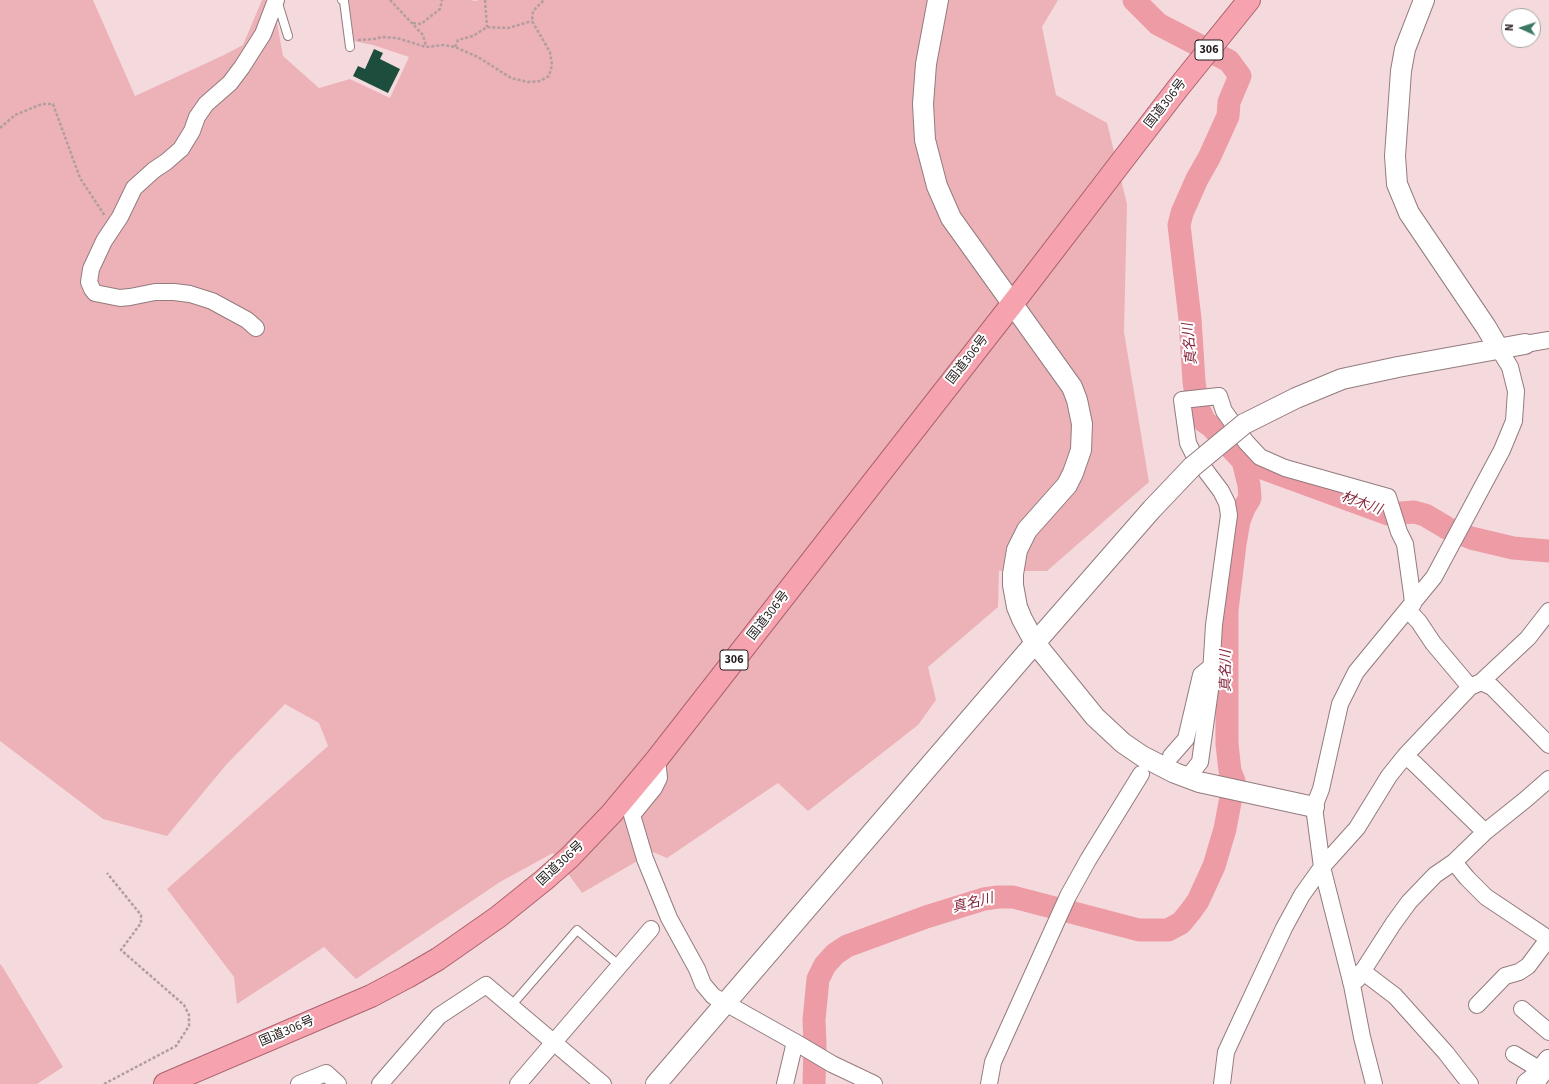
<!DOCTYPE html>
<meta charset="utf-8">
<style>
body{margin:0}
#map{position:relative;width:1549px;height:1084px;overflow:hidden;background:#f5dadd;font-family:"Source Sans 3",sans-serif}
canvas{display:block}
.north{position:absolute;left:1501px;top:8px;width:40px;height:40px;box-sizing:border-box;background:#fff;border:1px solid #a7a4a4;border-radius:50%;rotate:273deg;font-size:11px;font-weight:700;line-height:16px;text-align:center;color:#241b1c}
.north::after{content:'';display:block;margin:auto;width:14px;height:18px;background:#3c7863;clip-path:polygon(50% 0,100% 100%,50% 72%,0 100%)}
</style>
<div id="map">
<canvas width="1549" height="1084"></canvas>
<div class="north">N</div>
</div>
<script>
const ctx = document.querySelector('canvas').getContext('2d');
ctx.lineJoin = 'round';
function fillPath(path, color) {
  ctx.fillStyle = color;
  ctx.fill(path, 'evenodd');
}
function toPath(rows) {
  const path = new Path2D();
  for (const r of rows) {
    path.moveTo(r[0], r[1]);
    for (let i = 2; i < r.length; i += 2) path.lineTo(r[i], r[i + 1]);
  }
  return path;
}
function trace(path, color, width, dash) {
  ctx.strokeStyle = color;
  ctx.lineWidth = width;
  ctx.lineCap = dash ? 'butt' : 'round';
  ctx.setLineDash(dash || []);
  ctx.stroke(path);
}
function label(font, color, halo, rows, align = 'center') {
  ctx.font = font + ' "Source Sans 3","Noto Sans JP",sans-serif';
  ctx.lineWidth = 4;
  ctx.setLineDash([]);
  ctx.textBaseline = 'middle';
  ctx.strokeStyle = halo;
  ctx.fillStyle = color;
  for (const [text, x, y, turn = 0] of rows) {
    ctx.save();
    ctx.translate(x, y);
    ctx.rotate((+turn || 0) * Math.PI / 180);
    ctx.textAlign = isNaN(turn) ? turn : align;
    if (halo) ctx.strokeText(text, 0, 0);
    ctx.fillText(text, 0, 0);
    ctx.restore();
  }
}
fillPath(toPath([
 [0,0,93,0,135,96,224,55,243,45,262,0,273,0,283,56,319,88,350,79,390,98,409,57,373,45,354,41,349,0,471,0,475,1,479,0,1058,0,1042,27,1056,95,1107,123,1127,204,1124,332,1149,482,1047,571,999,571,998,607,928,667,936,700,918,725,808,811,778,783,667,858,653,852,582,893,553,853,500,882,356,979,324,947,237,1004,234,977,167,889,328,746,319,723,285,704,226,765,167,836,103,819,0,741],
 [0,964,2,966,63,1067,37,1084,0,1084]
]), '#ecb2b8');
trace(toPath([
 [1243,461,1388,514,1414,512,1425,515,1447,528,1471,538,1513,548,1549,551],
 [814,1084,815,1045,814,1020,818,979,825,965,835,954,847,946,926,917,984,899,998,897,1013,897,1139,930,1168,930,1181,923,1190,912,1198,901,1214,866,1225,829,1234,781,1230,771,1227,744,1227,610,1235,544,1239,521,1244,508,1250,498,1249,485,1243,461,1212,427,1205,422,1198,408,1194,382,1190,319,1179,225,1182,213,1197,179,1209,158,1228,116,1229,102,1240,76,1229,61,1158,24,1134,0]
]), '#ed9ba5', 23);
fillPath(toPath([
 [374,49,383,53,380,59,400,69,388,93,353,76,358,66,365,69]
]), '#1c4d3d');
const service = toPath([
 [277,0,288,36],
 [342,0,344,1,350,47],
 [511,1006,577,930,620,966]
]);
const minor = toPath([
 [256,328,247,320,212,301,190,294,174,292,155,292,130,297,120,298,95,293,92,289,89,282,91,269,104,241,120,217,134,188,154,170,166,162,181,149,192,131,197,117,206,104,230,83,242,67,263,34,276,0],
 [1525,344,1549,340],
 [1408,610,1419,622,1433,643,1470,687,1481,682,1528,638,1549,611],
 [1481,682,1492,687,1549,745],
 [1171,756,1186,739,1201,675,1212,666],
 [1405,756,1414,763,1485,832],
 [657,759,659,778,654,788,632,815,645,859,669,918,697,969,703,984,713,996,795,1042,832,1064,874,1084],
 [1180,776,1187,775,1192,772,1200,762,1210,690,1214,625,1229,515,1227,503,1221,491,1194,455,1188,443,1182,400,1219,396,1224,411,1246,442,1260,457,1285,468,1388,497,1399,532,1405,544,1412,594,1413,604],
 [1549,779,1525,800,1485,832,1454,862,1467,878,1486,897,1549,939],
 [1362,971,1395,996,1446,1053,1470,1084],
 [1351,982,1357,980,1393,924,1409,902,1435,875,1454,862],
 [1477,1005,1505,976,1519,972,1528,966,1549,938],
 [1522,1009,1549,1032],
 [1514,1054,1542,1071],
 [299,1084,326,1073,338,1084],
 [380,1084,439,1016,486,985,603,1084],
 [518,1084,651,929],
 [785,1084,795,1042],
 [989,1084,993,1062,1068,896,1088,860,1141,774],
 [1222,1084,1226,1052,1238,1026,1284,928,1302,895,1322,867,1357,828,1389,776,1405,756,1470,687],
 [1374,1084,1362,1037,1352,985,1322,867,1314,807,1321,789,1340,704,1356,672,1434,577,1502,450,1514,421,1516,391,1510,367,1499,349]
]);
const tertiary = toPath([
 [938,0,926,64,923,104,925,140,937,186,951,218,1072,387,1077,400,1082,424,1081,450,1073,473,1067,485,1027,530,1017,550,1013,574,1013,585,1017,607,1022,619,1035,643,1095,717,1123,743,1142,756,1175,773,1199,782,1314,807],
 [1424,0,1405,49,1401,71,1395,156,1397,184,1409,213,1486,327,1499,349],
 [1244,424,1296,398,1342,379,1398,367,1525,344],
 [656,1084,1035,643,1152,509,1192,467]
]);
const secondary = toPath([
 [1528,1084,1537,1077,1549,1061]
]);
const trunk = toPath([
 [165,1084,371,996,407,977,438,959,498,917,544,880,570,857,612,813,657,759,1013,303,1178,88,1249,0]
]);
trace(service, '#937b7e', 10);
trace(minor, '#937b7e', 18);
trace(tertiary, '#937b7e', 22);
trace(secondary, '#937b7e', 24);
trace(trunk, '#ac646f', 24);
trace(toPath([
 [390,0,423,35,426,46],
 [485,0,487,27],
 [413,23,421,24,440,9,442,0],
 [358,40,374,39,382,37,397,38,426,47,444,45,455,47,478,57,511,78,528,82,540,81,549,76,552,65,550,52,532,21,533,11,544,0],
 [455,47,458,40,473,36,487,27,508,28,532,21],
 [0,128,15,115,42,104,53,104,80,178,105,216],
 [104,1084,176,1046,189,1026,189,1015,184,1005,121,950,141,923,141,915,107,873]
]), '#b29d9f', 2.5, [3, 2]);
trace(service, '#fff', 8);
trace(minor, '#fff', 16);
trace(tertiary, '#fff', 20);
trace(secondary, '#fff', 22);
trace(trunk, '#f7a3af', 22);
const tertiaryBridge = toPath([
 [1192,467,1244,424]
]);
trace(tertiaryBridge, '#937b7e', 22, []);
trace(tertiaryBridge, '#fff', 20);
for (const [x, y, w] of [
 [1209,50,28],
 [734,660,28]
]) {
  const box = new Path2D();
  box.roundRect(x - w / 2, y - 10, w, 20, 3);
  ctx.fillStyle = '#fff';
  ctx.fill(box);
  trace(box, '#241b1c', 1);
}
label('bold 12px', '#241b1c', null, [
 ["306",1209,50],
 ["306",734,660]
]);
label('13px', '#241b1c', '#fff', [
 ["国道306号",1166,104,-52],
 ["国道306号",968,360,-52],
 ["国道306号",769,616,-52],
 ["国道306号",561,864,-43],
 ["国道306号",287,1032,-23]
]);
label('italic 14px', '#85253b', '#fff', [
 ["真名川",1191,344,-96],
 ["材木川",1361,504,20],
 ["真名川",1227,671,-90],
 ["真名川",973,904,-14]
]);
</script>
